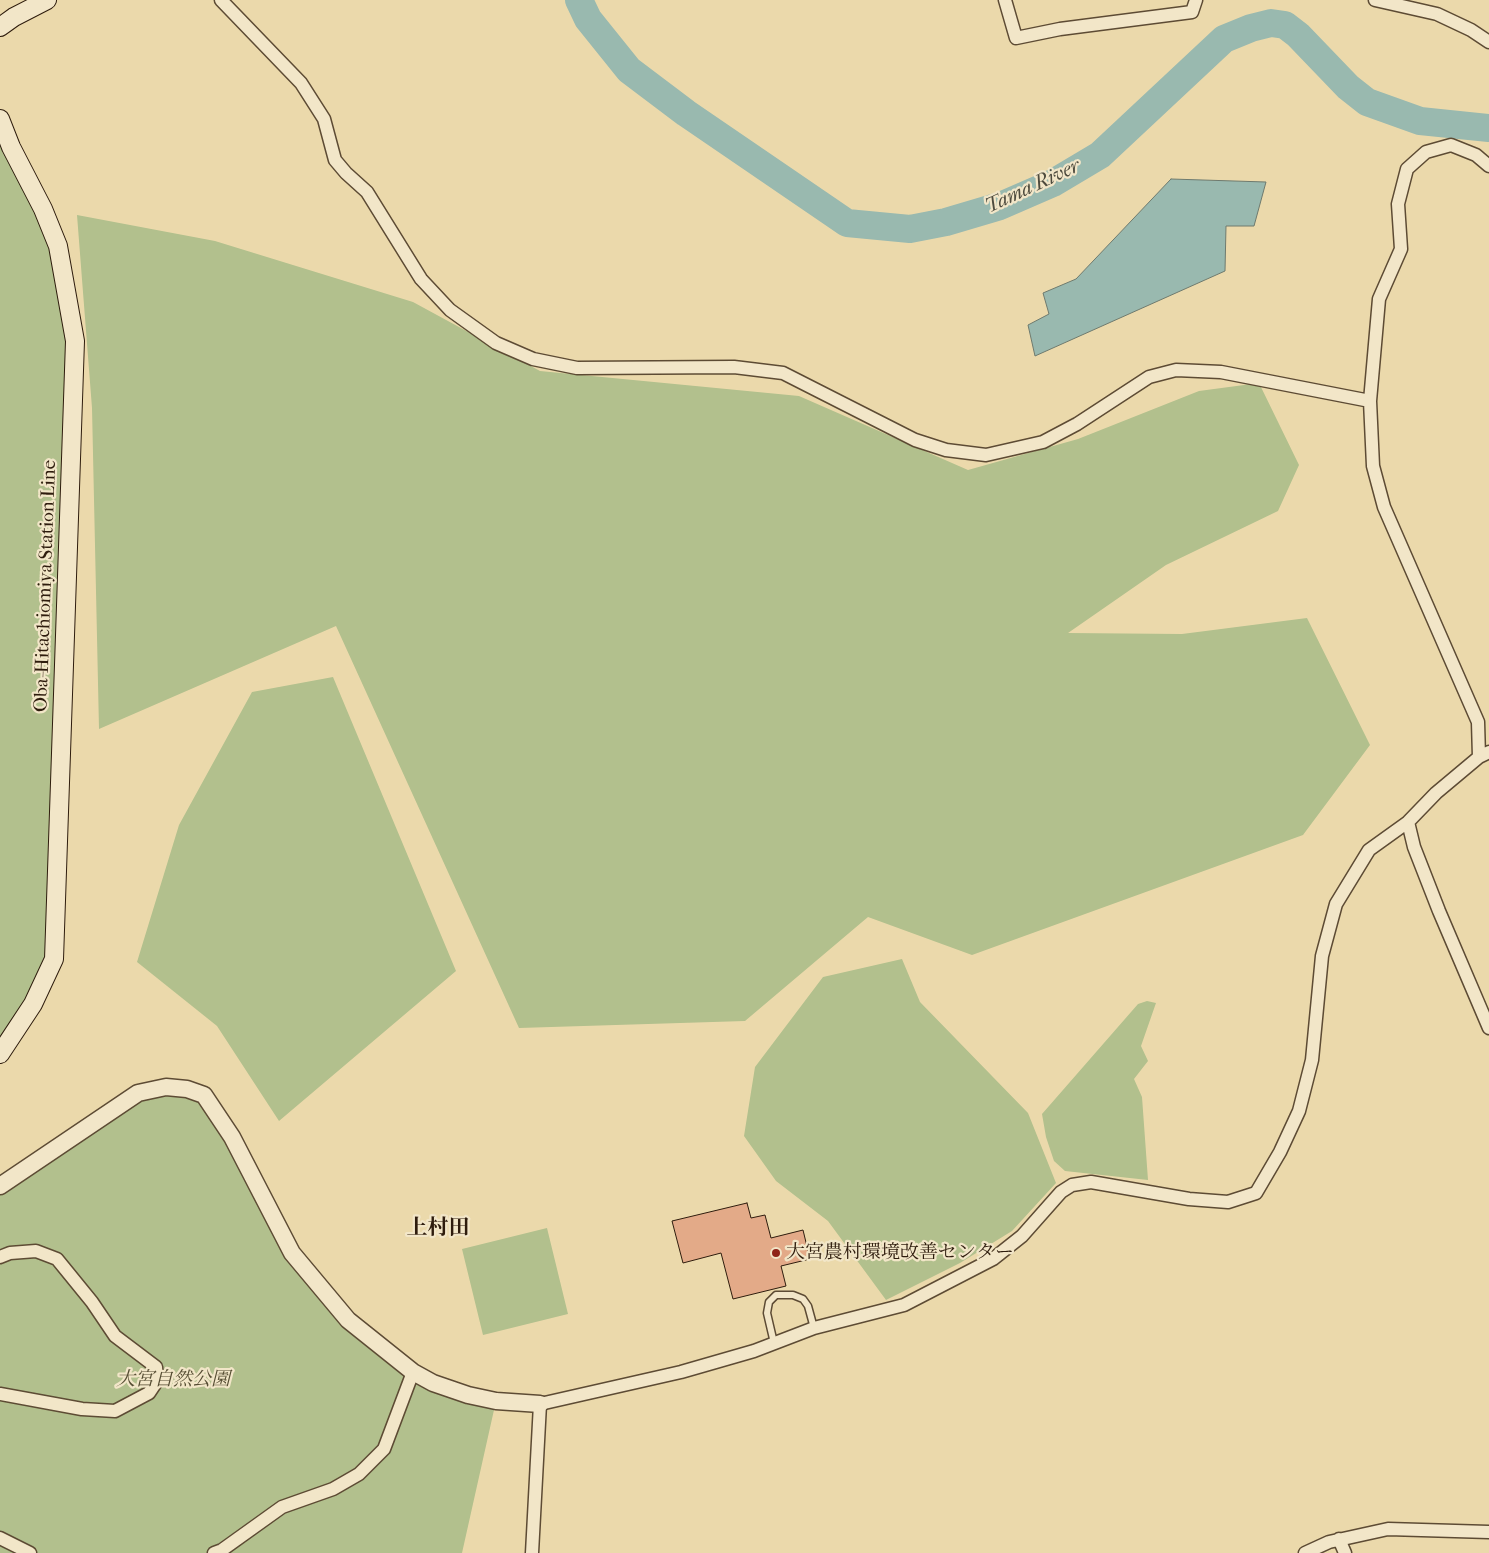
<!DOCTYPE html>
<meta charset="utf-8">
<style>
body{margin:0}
canvas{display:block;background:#ebd9ab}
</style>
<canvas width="1489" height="1553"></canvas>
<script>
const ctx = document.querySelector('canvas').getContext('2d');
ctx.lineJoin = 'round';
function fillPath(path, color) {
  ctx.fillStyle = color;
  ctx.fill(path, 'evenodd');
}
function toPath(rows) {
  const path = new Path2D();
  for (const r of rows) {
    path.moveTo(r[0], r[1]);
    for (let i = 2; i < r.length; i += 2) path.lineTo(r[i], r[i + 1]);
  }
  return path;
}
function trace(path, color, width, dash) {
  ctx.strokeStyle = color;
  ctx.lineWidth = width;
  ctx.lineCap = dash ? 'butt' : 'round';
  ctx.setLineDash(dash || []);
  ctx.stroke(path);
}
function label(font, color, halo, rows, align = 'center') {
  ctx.font = font + ' "IM FELL French Canon","Noto Serif JP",serif';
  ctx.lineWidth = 4.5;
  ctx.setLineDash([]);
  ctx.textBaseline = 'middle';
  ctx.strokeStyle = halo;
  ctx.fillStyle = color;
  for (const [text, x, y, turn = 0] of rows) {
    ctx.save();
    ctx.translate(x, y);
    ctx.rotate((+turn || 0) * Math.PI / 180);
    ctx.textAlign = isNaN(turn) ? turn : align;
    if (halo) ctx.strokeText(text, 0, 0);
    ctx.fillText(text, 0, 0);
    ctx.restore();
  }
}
fillPath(toPath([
 [0,119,43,209,71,313,54,959,0,1054],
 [77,215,215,241,413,302,540,371,799,396,968,470,1078,439,1199,391,1259,383,1299,465,1278,511,1166,565,1068,633,1182,634,1307,618,1370,745,1303,835,972,955,868,917,745,1021,519,1028,336,626,99,729,92,408],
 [333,677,456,971,279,1121,217,1026,137,962,179,825,252,692],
 [902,959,920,1002,1028,1113,1056,1183,1012,1231,960,1263,886,1300,828,1221,776,1181,744,1136,755,1067,823,977],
 [1147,1001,1156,1003,1141,1046,1148,1061,1134,1079,1142,1097,1148,1180,1065,1171,1054,1161,1046,1137,1042,1114,1138,1004],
 [138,1093,204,1095,292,1253,348,1320,413,1372,496,1401,462,1553,0,1553,0,1186],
 [547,1228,568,1314,483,1335,462,1249]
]), '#b2c08d');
const water = toPath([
 [1171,179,1266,182,1254,226,1226,226,1225,271,1035,356,1028,325,1049,314,1043,293,1076,279,1171,179]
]);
fillPath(water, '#99b9af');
trace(water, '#6e7a6e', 1);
trace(toPath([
 [579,0,588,19,629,70,686,113,847,223,910,229,946,222,1000,206,1053,183,1100,155,1224,39,1251,28,1271,23,1285,25,1298,35,1348,87,1367,102,1420,121,1489,128]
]), '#99b9af', 28);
const building = toPath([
 [747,1203,751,1218,765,1215,771,1238,803,1230,810,1259,781,1266,786,1286,733,1299,721,1253,683,1263,672,1221,747,1203]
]);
fillPath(building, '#e3aa88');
trace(building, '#2e1c0d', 1);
const service = toPath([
 [774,1343,767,1313,769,1302,776,1295,793,1295,803,1299,808,1306,814,1328]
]);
const minor = toPath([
 [221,0,301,83,324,119,335,160,346,173,367,192,421,279,450,310,496,343,533,359,577,368,734,367,783,373,915,440,946,450,986,455,1043,442,1077,424,1149,377,1176,370,1221,372,1370,401],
 [1005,0,1016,38,1060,29,1192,12,1196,0],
 [1375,0,1437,14,1471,30,1489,42],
 [1479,757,1478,722,1384,507,1373,466,1370,401,1379,299,1401,249,1398,204,1407,169,1426,152,1451,145,1476,155,1489,166],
 [1408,822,1414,847,1439,911,1489,1028],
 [0,1257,10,1253,36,1251,57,1259,92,1302,115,1336,156,1367,157,1381,149,1393,115,1411,82,1409,0,1394],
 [0,1538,30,1553],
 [1339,1539,1345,1553],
 [214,1553,222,1550,282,1507,333,1489,359,1474,384,1449,413,1372],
 [532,1553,540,1404,681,1372,754,1351,814,1328,904,1305,993,1259,1022,1236,1061,1192,1072,1185,1091,1182,1189,1199,1228,1202,1256,1193,1280,1152,1299,1111,1312,1060,1322,956,1336,904,1369,850,1408,822,1436,793,1479,757,1489,752],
 [1305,1553,1329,1542,1388,1529,1489,1532]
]);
const tertiary = toPath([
 [0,1186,138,1093,166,1087,187,1089,204,1095,232,1137,292,1253,348,1320,413,1372,433,1383,468,1395,496,1401,540,1404]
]);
const secondary = toPath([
 [0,27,14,17,47,0],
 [0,119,11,147,43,209,58,246,75,341,54,959,33,1004,0,1054]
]);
trace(service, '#5d4b34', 9);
trace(minor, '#5d4b34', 15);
trace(tertiary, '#5d4b34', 19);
trace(secondary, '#2e1c0d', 20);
trace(service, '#f2e6c8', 6);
trace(minor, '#f2e6c8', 12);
trace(tertiary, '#f2e6c8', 16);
trace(secondary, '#f2e6c8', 18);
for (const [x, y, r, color] of [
 [776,1253,5,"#8f2418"]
]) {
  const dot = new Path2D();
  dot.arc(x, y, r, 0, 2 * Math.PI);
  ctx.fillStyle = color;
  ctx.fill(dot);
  trace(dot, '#f2e6c8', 2);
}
label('19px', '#2e1c0d', '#f2e6c8', [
 ["Oba-Hitachiomiya Station Line",46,586,-88]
]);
label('19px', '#2e1c0d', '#f2e6c8', [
 ["大宮農村環境改善センター",786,1253]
], 'left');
label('italic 19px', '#564d33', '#f2e6c8', [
 ["大宮自然公園",173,1380]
]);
label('italic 20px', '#4e4b3e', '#f2e6c8', [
 ["Tama River",1033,187,-25]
]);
label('bold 21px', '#2e1c0d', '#f2e6c8', [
 ["上村田",438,1229]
]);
</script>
